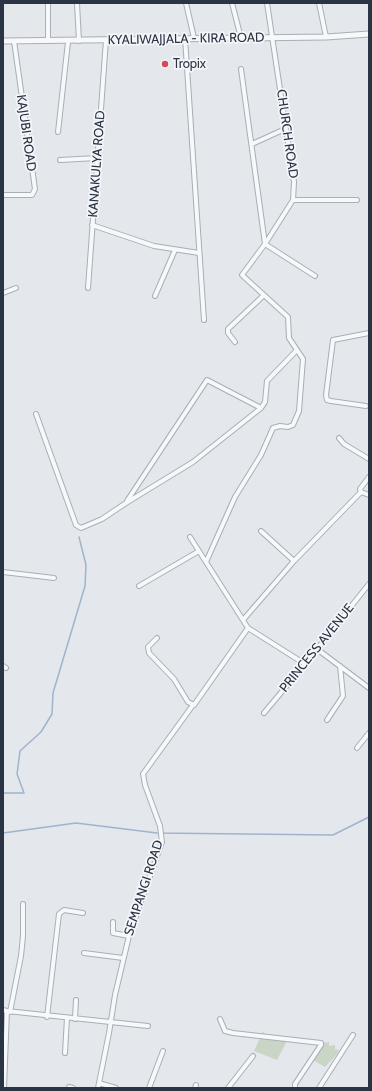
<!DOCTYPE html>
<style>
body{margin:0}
#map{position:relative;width:372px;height:1091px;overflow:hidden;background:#e4e7ec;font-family:Cabin,sans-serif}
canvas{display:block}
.frame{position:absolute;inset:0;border:4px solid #2b3445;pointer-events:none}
</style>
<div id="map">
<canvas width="372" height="1091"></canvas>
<div class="frame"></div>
</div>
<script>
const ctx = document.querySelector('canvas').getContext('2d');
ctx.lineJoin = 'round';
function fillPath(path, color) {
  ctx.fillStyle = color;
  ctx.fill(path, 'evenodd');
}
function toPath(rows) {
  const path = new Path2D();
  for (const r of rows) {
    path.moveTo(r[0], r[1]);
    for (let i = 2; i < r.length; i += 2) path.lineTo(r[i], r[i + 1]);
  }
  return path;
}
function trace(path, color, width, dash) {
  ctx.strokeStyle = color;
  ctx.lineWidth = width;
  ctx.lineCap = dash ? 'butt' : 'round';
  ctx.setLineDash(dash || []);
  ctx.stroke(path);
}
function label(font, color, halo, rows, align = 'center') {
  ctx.font = font + ' Cabin,sans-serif';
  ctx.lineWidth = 3.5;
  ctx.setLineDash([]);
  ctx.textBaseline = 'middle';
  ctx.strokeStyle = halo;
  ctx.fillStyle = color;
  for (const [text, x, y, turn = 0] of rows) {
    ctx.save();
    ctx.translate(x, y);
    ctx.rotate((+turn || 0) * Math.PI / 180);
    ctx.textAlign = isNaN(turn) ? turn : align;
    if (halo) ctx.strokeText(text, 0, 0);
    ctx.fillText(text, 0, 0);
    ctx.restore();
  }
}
fillPath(toPath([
 [263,1031,265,1035,288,1039,277,1060,254,1051],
 [329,1042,329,1046,335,1045,335,1049,339,1050,337,1054,325,1067,313,1060,323,1043]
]), '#c9d6c5');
trace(toPath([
 [3,793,24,793,17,774,20,751,41,732,52,714,53,693,85,586,86,565,79,537],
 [3,833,76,823,157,833,333,835,369,817]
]), '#9fb4cc', 1.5);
const minor = toPath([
 [77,3,79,41],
 [186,3,194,38],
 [232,3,241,38],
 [319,3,326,37],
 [185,38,204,320],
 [48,41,48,3],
 [241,69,265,244,315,276],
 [58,132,68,42],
 [252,144,285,129],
 [60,160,97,158],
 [3,195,32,195,35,189,14,41],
 [293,200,357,200],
 [92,225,154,246,199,253],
 [88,288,106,40],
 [3,293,16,288],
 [155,296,175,250],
 [235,342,228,333,228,329,263,296],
 [366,406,331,401,327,400,326,395,333,340,369,333],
 [36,414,76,525,81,528,102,519,126,503,193,462,261,408,265,402,267,381,296,351],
 [339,438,344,444,369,459],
 [361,492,369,495],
 [127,501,207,380,261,408],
 [261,531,294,561],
 [190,537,248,628,305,664],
 [206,562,235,497,261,455,273,428,280,426,288,427,293,425,299,411,303,359,289,338,288,317,242,275,265,244,293,200,294,182,267,3],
 [3,572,54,578],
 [139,586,199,551],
 [243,620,294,561,361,492,360,489,369,477],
 [157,638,148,647,149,653,174,679,188,702,194,705,248,628],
 [317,649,369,688],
 [3,666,6,668],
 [264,713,305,664,369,584],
 [327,720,343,696,340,666],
 [357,748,369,733],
 [113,922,113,933,129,936],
 [84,953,123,958],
 [3,1010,7,1011,4,1088],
 [7,1011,148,1026],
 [10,1012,21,956,23,936,23,904],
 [47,1017,59,914,64,910,83,913],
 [75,1019,76,1000],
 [220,1019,225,1031,233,1033,321,1043,321,1045,295,1084,295,1088],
 [65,1053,67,1018],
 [99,1083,116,1088],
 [69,1087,73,1088],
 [98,1088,109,1033,115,995,129,936,162,842,160,826,145,785,143,774,193,705],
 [149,1088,163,1051],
 [195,1088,196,1085],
 [228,1088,253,1056],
 [319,1088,353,1035]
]);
const tertiary = toPath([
 [3,41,326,37,369,34]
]);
trace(minor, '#a9aeb7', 6);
trace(tertiary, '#a9aeb7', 7);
trace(minor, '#f7f8fa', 4);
trace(tertiary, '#f7f8fa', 5);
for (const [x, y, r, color] of [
 [165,64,4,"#d1495b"]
]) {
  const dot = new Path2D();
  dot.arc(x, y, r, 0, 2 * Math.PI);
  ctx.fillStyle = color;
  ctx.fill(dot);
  trace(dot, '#f4f6f9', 1.5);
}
label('13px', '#2b3445', '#f4f6f9', [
 ["KYALIWAJJALA - KIRA ROAD",186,39,-1],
 ["KAJUBI ROAD",26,133,82],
 ["CHURCH ROAD",287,134,82],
 ["KANAKULYA ROAD",97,164,-86],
 ["PRINCESS AVENUE",317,648,-51],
 ["SEMPANGI ROAD",144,888,-72]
]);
label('13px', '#2b3445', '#f4f6f9', [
 ["Tropix",173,64]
], 'left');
</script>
